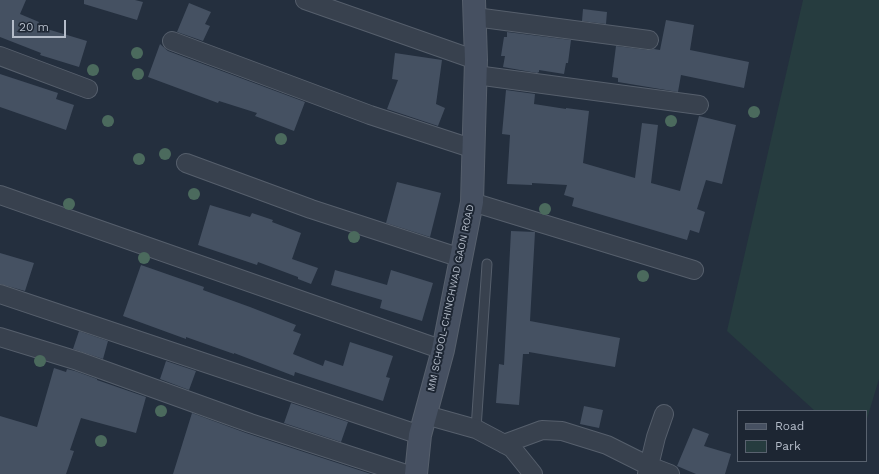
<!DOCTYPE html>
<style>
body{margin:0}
#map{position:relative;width:879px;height:474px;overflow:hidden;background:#242f3e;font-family:"Work Sans",sans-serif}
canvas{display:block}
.legend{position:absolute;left:737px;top:410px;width:130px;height:52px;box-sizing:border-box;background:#1d2633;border:1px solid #59626f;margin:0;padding:5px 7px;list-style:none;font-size:12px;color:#b4bcc9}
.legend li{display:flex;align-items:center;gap:8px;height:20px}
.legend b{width:20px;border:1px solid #59626f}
.scale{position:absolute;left:12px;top:20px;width:54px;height:18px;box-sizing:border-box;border:2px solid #b4bcc9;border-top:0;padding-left:5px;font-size:12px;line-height:14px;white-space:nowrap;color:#b4bcc9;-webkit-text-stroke:3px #1d2633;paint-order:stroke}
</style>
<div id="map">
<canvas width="879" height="474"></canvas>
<ul class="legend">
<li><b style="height:5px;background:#465061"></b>Road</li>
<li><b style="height:11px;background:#263c3f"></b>Park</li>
</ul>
<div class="scale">20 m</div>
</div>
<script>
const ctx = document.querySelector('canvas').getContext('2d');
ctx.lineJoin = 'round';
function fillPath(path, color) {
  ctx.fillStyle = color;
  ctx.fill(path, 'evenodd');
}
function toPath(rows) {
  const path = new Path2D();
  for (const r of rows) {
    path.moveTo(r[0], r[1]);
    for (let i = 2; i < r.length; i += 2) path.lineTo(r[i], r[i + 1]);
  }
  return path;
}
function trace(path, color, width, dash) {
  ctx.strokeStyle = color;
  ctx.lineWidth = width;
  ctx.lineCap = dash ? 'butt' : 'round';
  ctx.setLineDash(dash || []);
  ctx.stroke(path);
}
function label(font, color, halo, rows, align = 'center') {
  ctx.font = font + ' "Work Sans",sans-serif';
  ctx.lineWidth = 4;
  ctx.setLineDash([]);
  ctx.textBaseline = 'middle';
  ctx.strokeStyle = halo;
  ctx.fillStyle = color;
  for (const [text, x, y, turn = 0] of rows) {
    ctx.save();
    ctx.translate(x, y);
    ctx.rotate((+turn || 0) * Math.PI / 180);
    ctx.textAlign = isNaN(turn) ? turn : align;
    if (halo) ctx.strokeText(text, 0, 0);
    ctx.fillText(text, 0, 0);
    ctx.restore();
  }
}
fillPath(toPath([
 [803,0,879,0,879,379,866,422,866,411,815,411,727,331]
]), '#263c3f');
fillPath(toPath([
 [0,0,26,0,20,14,39,22,37,26,87,41,79,67,40,55,41,53,0,37],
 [84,0,135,0,143,2,137,20,84,4],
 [189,3,211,12,205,24,210,26,203,41,177,32],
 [583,9,607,12,606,24,582,21],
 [666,20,694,25,690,50,749,62,744,88,681,75,678,92,618,82,618,78,612,77,616,46,648,50,654,49,660,50],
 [507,32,571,40,568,63,566,63,564,74,539,70,539,72,537,73,503,67,505,56,501,56,504,37,507,37],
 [160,44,168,51,305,102,294,131,255,116,257,113,219,101,218,103,148,77],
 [395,53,442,60,436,104,445,108,438,126,387,109,398,80,392,79],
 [0,74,58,93,56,99,74,105,66,130,0,107],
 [506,90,535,94,534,104,566,109,566,108,589,111,583,163,635,178,642,123,658,125,651,183,680,191,699,116,736,125,722,184,706,180,697,209,705,212,699,233,690,230,687,240,572,206,574,198,564,195,567,185,532,183,532,185,507,184,510,135,502,134],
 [397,182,441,193,430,237,386,223],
 [210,205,250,217,252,213,273,220,272,222,301,233,292,259,318,268,311,284,298,279,298,277,258,262,257,265,198,245],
 [511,231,535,232,530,321,620,338,615,367,529,352,529,354,523,354,519,405,496,403,499,364,504,365],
 [0,253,34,263,25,291,0,284],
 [141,265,204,287,203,290,250,307,296,325,293,331,301,334,293,354,323,366,325,360,343,366,350,342,393,356,386,377,390,378,383,401,295,372,294,376,234,353,234,354,186,337,186,339,123,316],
 [335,270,387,285,391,270,433,283,422,321,380,308,382,300,331,285],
 [79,331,108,341,103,359,73,349],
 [166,361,196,371,189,390,160,379],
 [54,368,66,372,67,369,75,371,97,379,97,380,146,397,136,433,81,418,70,450,74,451,66,474,0,474,0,416,37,427],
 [291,403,348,422,341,442,284,423],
 [584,406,603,410,599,428,580,424],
 [192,413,246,433,371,474,173,474],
 [693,428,709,434,704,446,731,454,725,474,696,474,677,466]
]), '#455162');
const service = toPath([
 [476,429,487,264]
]);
const minor = toPath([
 [305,0,476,60],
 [475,17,649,40],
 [172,41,370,115,474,149],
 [0,56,88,89],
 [476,75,699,105],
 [186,163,311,209,461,258],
 [0,195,443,350],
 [472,202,694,270],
 [0,294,420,435],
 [0,337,78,361,250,423,406,474],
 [426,415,476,429,512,448,533,474],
 [504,444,542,430,562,431,607,445,649,466,670,474],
 [647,474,656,437,664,414]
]);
const secondary = toPath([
 [416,474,420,435,443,350,472,202,476,60,474,0]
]);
trace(service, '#565f6c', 11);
trace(minor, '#565f6c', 20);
trace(secondary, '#565f6c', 24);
trace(service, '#38414e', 9);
trace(minor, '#38414e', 18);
trace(secondary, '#465061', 22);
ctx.fillStyle = '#4b6a5d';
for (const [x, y] of [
 [137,53],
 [93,70],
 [138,74],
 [754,112],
 [108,121],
 [671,121],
 [281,139],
 [165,154],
 [139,159],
 [194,194],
 [69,204],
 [545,209],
 [354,237],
 [144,258],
 [643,276],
 [40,361],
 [161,411],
 [101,441]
]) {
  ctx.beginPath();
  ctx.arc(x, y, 6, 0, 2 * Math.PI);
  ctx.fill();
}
label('10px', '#b4bcc9', '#1d2633', [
 ["MM SCHOOL-CHINCHWAD GAON ROAD",451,298,-78]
]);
</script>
